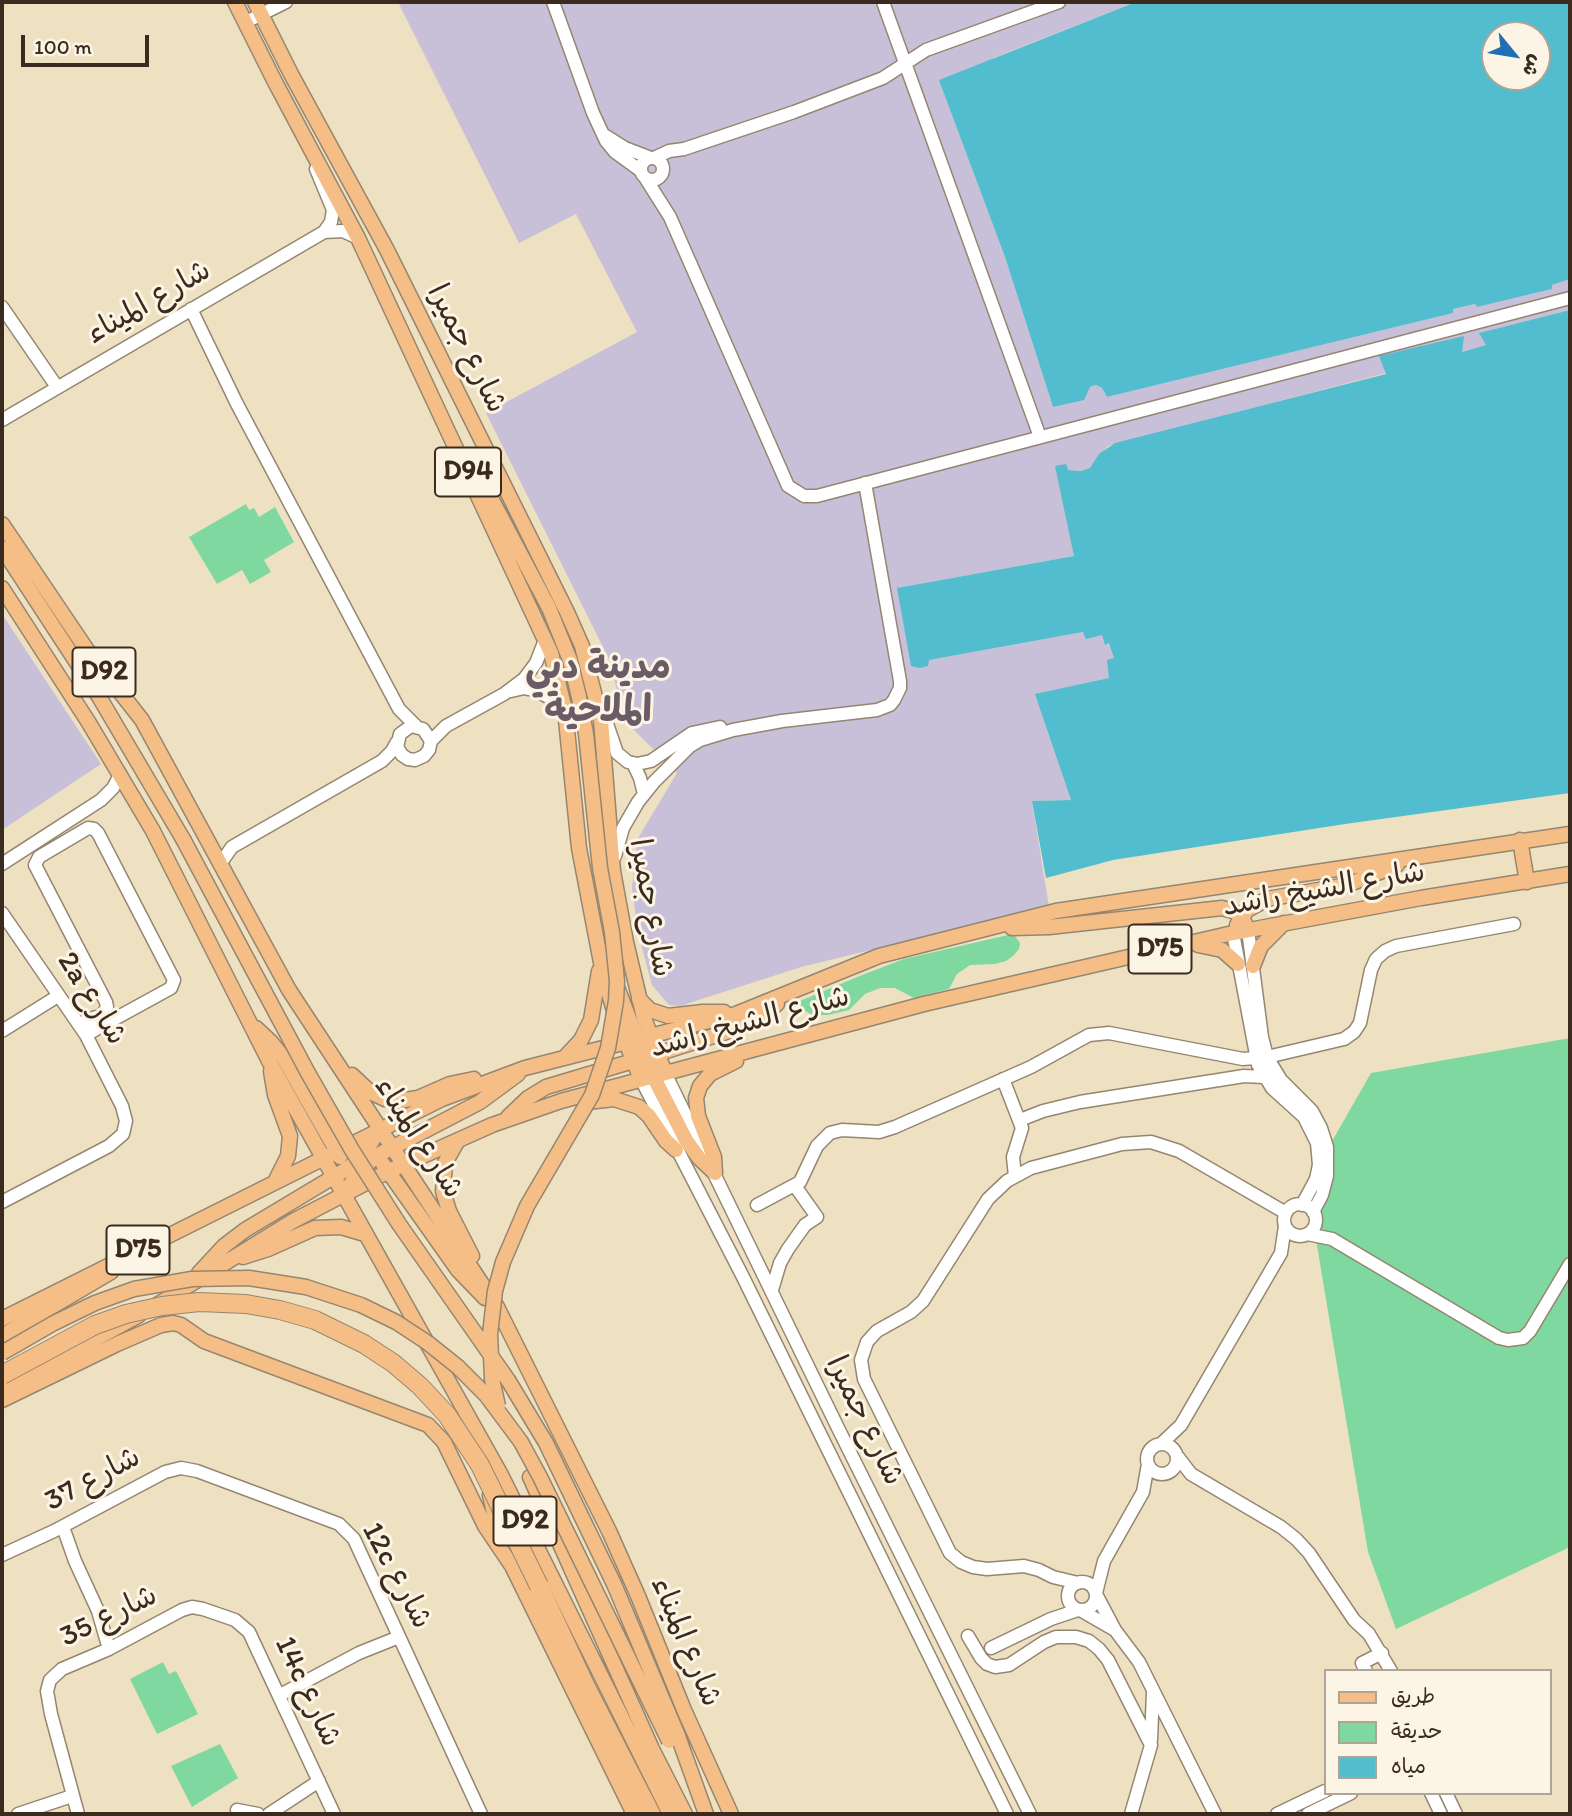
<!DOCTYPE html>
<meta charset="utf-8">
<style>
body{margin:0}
#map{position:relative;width:1572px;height:1816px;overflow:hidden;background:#eee1c1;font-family:Itim,"Playpen Sans Arabic",sans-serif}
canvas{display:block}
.frame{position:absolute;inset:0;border:4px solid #3b2a1e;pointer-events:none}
.legend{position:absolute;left:1324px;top:1669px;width:228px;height:126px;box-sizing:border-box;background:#fcf5e5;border:2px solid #afa495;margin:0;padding:9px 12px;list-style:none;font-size:21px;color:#3b2a1e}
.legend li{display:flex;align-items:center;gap:14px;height:35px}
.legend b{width:35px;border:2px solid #afa495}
.north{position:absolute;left:1481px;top:21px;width:70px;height:70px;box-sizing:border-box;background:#fcf5e5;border:2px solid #afa495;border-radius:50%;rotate:120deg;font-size:19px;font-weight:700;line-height:28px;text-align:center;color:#3b2a1e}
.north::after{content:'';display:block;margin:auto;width:24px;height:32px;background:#1f6fb2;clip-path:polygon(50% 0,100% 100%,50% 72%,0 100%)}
.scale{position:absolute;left:21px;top:35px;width:128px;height:32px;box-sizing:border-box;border:4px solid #3b2a1e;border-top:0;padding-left:9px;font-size:21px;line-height:24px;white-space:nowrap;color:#3b2a1e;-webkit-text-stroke:5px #fcf5e5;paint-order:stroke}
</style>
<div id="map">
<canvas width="1572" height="1816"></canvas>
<div class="frame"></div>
<ul class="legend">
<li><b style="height:9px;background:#f6be87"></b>طريق</li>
<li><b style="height:19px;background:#7ed89f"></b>حديقة</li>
<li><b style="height:19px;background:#52bdce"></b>مياه</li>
</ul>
<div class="north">ش</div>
<div class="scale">100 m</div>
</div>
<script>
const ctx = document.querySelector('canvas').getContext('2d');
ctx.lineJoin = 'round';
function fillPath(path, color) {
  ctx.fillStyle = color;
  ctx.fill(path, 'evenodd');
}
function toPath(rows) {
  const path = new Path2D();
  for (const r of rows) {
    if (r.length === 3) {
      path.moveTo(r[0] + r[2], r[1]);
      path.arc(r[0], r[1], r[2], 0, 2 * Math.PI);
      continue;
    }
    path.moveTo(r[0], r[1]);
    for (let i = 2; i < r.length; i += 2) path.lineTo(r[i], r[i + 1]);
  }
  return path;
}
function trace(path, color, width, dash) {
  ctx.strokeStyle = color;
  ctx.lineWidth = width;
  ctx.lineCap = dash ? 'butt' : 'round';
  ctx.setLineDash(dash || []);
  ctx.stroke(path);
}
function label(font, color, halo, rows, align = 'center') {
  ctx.font = font + ' Itim,"Playpen Sans Arabic",sans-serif';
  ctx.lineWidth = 6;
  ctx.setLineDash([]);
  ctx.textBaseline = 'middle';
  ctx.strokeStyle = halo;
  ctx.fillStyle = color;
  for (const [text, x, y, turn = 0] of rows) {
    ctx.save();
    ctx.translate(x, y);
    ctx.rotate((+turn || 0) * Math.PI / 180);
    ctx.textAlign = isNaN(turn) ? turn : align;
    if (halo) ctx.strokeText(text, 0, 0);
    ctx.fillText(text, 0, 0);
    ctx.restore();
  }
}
fillPath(toPath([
 [398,2,1136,2,993,58,1004,254,1053,407,1085,393,1090,387,1096,385,1102,388,1107,397,1452,313,1452,309,1476,304,1477,307,1552,289,1552,285,1570,279,1570,310,1480,333,1486,345,1461,352,1384,367,1386,373,1108,446,1090,468,1081,471,1068,470,1071,538,1074,556,898,588,928,666,928,660,1083,632,1103,635,1105,645,1109,643,1113,651,1114,659,1109,678,1036,695,1071,800,1032,801,1049,907,801,967,680,1006,669,1005,652,985,638,933,632,888,637,840,677,773,624,720,610,661,486,413,637,332,576,214,519,243],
 [2,614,101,764,2,830]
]), '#c8bfd8');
fillPath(toPath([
 [246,504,249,510,254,508,259,517,275,507,294,542,264,560,271,572,250,584,242,570,217,584,189,537],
 [1008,935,1015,936,1020,943,1019,949,1013,956,1006,961,995,964,970,965,957,974,949,989,914,998,895,988,880,988,865,994,849,1010,828,1015,812,1015,793,1004,862,975,904,959],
 [1570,1038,1570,1547,1396,1629,1368,1552,1307,1185,1371,1073],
 [163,1662,169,1674,176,1671,198,1714,157,1734,130,1679],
 [220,1744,238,1778,192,1807,171,1766]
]), '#7ed89f');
fillPath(toPath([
 [1136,2,1570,2,1570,279,1552,285,1552,289,1477,307,1475,304,1453,309,1453,313,1107,397,1102,388,1096,385,1090,387,1084,400,1053,407,1004,254,939,80],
 [1495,35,1537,35,1537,77,1495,77],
 [1570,310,1570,793,1345,824,1113,860,1046,878,1032,801,1071,800,1035,694,1109,678,1107,660,1114,658,1109,643,1105,645,1102,635,1086,639,1083,632,929,660,928,666,920,668,911,666,897,588,1074,556,1055,466,1066,464,1068,470,1081,471,1090,468,1099,454,1115,443,1386,374,1379,356,1464,336,1462,352,1486,345,1479,333]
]), '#52bdce');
const minor = toPath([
 [553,2,593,113,606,141,615,152,641,171],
 [883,2,1040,437],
 [246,22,286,2],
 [606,136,625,148,651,158],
 [652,169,11],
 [654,158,669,151,684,149,794,112,883,78,926,50,1059,2],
 [316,169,333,210,331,222,324,232],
 [646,179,670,217,788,486,804,496,817,496,1570,298],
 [2,307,57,387],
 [191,309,237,404,399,709,416,726],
 [2,420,324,232,343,231,358,238],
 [511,691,524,688,535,690,552,699,565,710],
 [605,718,617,753,628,762,637,764,651,761,692,733,720,727],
 [431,741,423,729,411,726,400,734,397,747,402,755,408,759,415,760,424,756,429,750,431,741,446,726,504,694,524,679,536,663,545,640],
 [633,763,640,778,644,794],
 [615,856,623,828,638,802,654,782,690,746,700,740,733,730,782,721,877,710,890,705,894,700,900,688,900,681,865,483],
 [2,864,101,800,113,788,120,775],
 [220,864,232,847,382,761,392,751,397,742],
 [2,913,86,1035,122,1106,126,1121,123,1134,109,1146,2,1202],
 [1248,930,1262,1037,1267,1057,1281,1080,1312,1111,1321,1128,1327,1147,1327,1176,1322,1195,1313,1212],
 [1233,933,1258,1065,1272,1088,1304,1117,1317,1143,1319,1165,1316,1179,1302,1205],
 [104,1012,107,1007,106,1002,35,865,39,857,88,828,94,829,98,833,174,980,171,988,109,1022],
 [79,1024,96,1017],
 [2,1031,58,996],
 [86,1035,100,1027],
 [665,1073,838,1428,1030,1814],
 [641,1079,743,1277,1007,1814],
 [1003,1079,1022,1128,1013,1157,1015,1176],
 [1020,1120,1043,1111,1080,1102,1244,1076,1264,1077],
 [1300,1220,16],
 [757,1205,800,1182,817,1146,830,1133,842,1130,879,1132,895,1127,1031,1067,1089,1035,1109,1033,1243,1059,1267,1057,1344,1039,1354,1032,1360,1023,1371,970,1376,959,1385,951,1396,946,1514,924],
 [1307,1234,1332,1239,1499,1338,1508,1340,1523,1338,1530,1331,1570,1264],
 [772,1290,780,1263,788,1249,805,1225,817,1217,795,1186],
 [1162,1459,15],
 [1161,1444,1181,1425,1281,1253,1285,1226],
 [1178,1457,1191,1474,1281,1527,1296,1539,1309,1553,1354,1620,1369,1634,1391,1671],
 [63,1527,75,1561,98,1611,109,1649],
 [2,1555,54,1531,165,1472,181,1468,197,1471,339,1524,354,1539,481,1814],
 [1082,1596,14],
 [1078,1583,1053,1577,1039,1570,1024,1566,987,1569,973,1567,961,1562,950,1553,864,1379,861,1360,867,1342,877,1331,911,1312,923,1301,988,1199,1007,1181,1031,1168,1122,1144,1151,1142,1179,1151,1286,1213],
 [1096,1593,1104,1561,1143,1492,1148,1464],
 [1096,1594,1115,1630,1139,1662,1215,1814],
 [1082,1611,1115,1630],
 [968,1636,981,1658,987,1664,995,1667,1009,1665,1044,1642,1056,1637,1076,1637,1089,1641,1099,1649,1108,1660,1151,1745,1131,1814],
 [991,1648,1051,1619,1078,1610],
 [1366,1671,1362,1663,1382,1653],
 [280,1695,359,1653,399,1637],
 [1151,1740,1153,1692],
 [1431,1793,1441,1814],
 [1446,1793,1456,1814],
 [237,1810,258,1814],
 [18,1814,72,1796],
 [78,1814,51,1714,47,1691,50,1680,62,1669,109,1649,182,1610,192,1607,203,1609,235,1620,249,1632,334,1814],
 [269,1814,319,1781],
 [1277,1814,1325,1791],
 [1308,1814,1351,1793]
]);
const major = toPath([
 [235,2,275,82,358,238,551,653,565,710,579,848,603,973,617,1021,641,1079],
 [255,2,291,74,387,250,567,612,582,646,601,720,613,871,626,942,644,1018,665,1073],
 [484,485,549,608,570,660,579,697],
 [2,524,87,650,142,720,289,990,497,1307,609,1531,638,1596,684,1710,731,1814],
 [2,548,98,695,183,839],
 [2,588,89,723,153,831,270,1063,501,1475,670,1814],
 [1520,840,1527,882],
 [1237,925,1247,910,1267,899,1347,885,1397,865],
 [1012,928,1049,927,1222,908,1233,911,1242,917,1248,930],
 [1198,945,1222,950,1238,964],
 [1253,966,1261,946,1284,923],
 [617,987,640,1047],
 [639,999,650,1010,668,1016,703,1012,724,1012],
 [256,1028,271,1042,283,1057,340,1157],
 [565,1057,581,1040,591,1020,599,971],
 [649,1068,686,1140,699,1158,715,1173],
 [271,1071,275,1095,290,1136,288,1156,276,1180],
 [352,1075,370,1092,385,1099,398,1101,418,1098,450,1084,474,1079],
 [641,1079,646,1063,657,1054,739,1028,759,1018,777,1004],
 [587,1102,614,1099,639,1107,649,1116,666,1141,676,1150],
 [508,1117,528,1098,546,1087,633,1061,643,1052,650,1036],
 [458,1140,445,1163,443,1191,449,1211,472,1256],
 [383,1164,458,1270,485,1298],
 [715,1173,714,1157,698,1116,696,1098,700,1086,710,1074,736,1061],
 [344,1194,359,1172,376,1156,480,1102,518,1074],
 [243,1257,268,1249,315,1228,341,1227,365,1234],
 [199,1273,224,1246,245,1230,350,1167,367,1149,380,1129],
 [157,1305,293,1221,389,1171,492,1125,561,1101,924,1004,1233,933,1421,898,1570,874],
 [2,1319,442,1099,525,1068,736,1014,879,956,1056,911,1570,834],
 [2,1336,111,1272],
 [2,1390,139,1315],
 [2,1400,117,1344,161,1325,173,1323,181,1325,204,1341,428,1425,444,1442,485,1526,512,1566,634,1814],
 [530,1477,652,1749,685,1814],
 [490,1495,500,1540],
 [678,1736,706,1814]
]);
const highway = toPath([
 [539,1586,585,1685,651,1814]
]);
trace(minor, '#948670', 15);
trace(major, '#948670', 17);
trace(highway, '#948670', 20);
trace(minor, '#fff', 12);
trace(major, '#f6be87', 14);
trace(highway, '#f6be87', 18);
const majorBridge = toPath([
 [183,839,308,1073,352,1150,399,1224,508,1380,546,1443,614,1584,678,1736],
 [2,1353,54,1323,95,1303,134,1289,192,1279,249,1278,306,1287,361,1305,396,1322,428,1343,458,1367,486,1395,521,1442,540,1477,669,1741],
 [498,1406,492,1379,490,1334,495,1291,503,1262,527,1206,592,1095,608,1048,616,1001,617,981,612,932,600,868,586,734,579,697]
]);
const highwayBridge = toPath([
 [2,1375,95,1325,126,1314,162,1306,199,1302,246,1304,280,1310,315,1320,364,1344,393,1363,420,1386,447,1415,480,1465,539,1586]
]);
trace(majorBridge, '#948670', 17, []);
trace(highwayBridge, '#948670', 20, []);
trace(majorBridge, '#f6be87', 14);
trace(highwayBridge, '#f6be87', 18);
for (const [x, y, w] of [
 [468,472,66],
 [104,672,63],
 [1160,949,63],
 [138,1250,63],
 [525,1521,63]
]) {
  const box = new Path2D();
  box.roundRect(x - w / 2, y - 24.5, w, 49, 5);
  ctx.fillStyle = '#fcf5e5';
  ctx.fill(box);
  trace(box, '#3b2a1e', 2);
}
label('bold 28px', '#3b2a1e', null, [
 ["D94",468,472],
 ["D92",104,672],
 ["D75",1160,949],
 ["D75",138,1250],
 ["D92",525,1521]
]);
label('30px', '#3b2a1e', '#fcf5e5', [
 ["شارع الميناء",149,303,-30],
 ["شارع جميرا",466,349,63],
 ["شارع الشيخ راشد",1324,890,-10],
 ["شارع جميرا",650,908,80],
 ["2a شارع",91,999,58],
 ["شارع الشيخ راشد",750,1023,-15],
 ["شارع الميناء",418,1138,57],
 ["شارع جميرا",864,1421,64],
 ["شارع 37",93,1480,-28],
 ["12c شارع",396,1576,62],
 ["شارع 35",109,1617,-26],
 ["شارع الميناء",685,1642,67],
 ["14c شارع",307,1692,65]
]);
label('bold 37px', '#6a5b65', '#fcf5e5', [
 ["مدينة دبي",598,669],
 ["الملاحية",598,712]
]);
</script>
